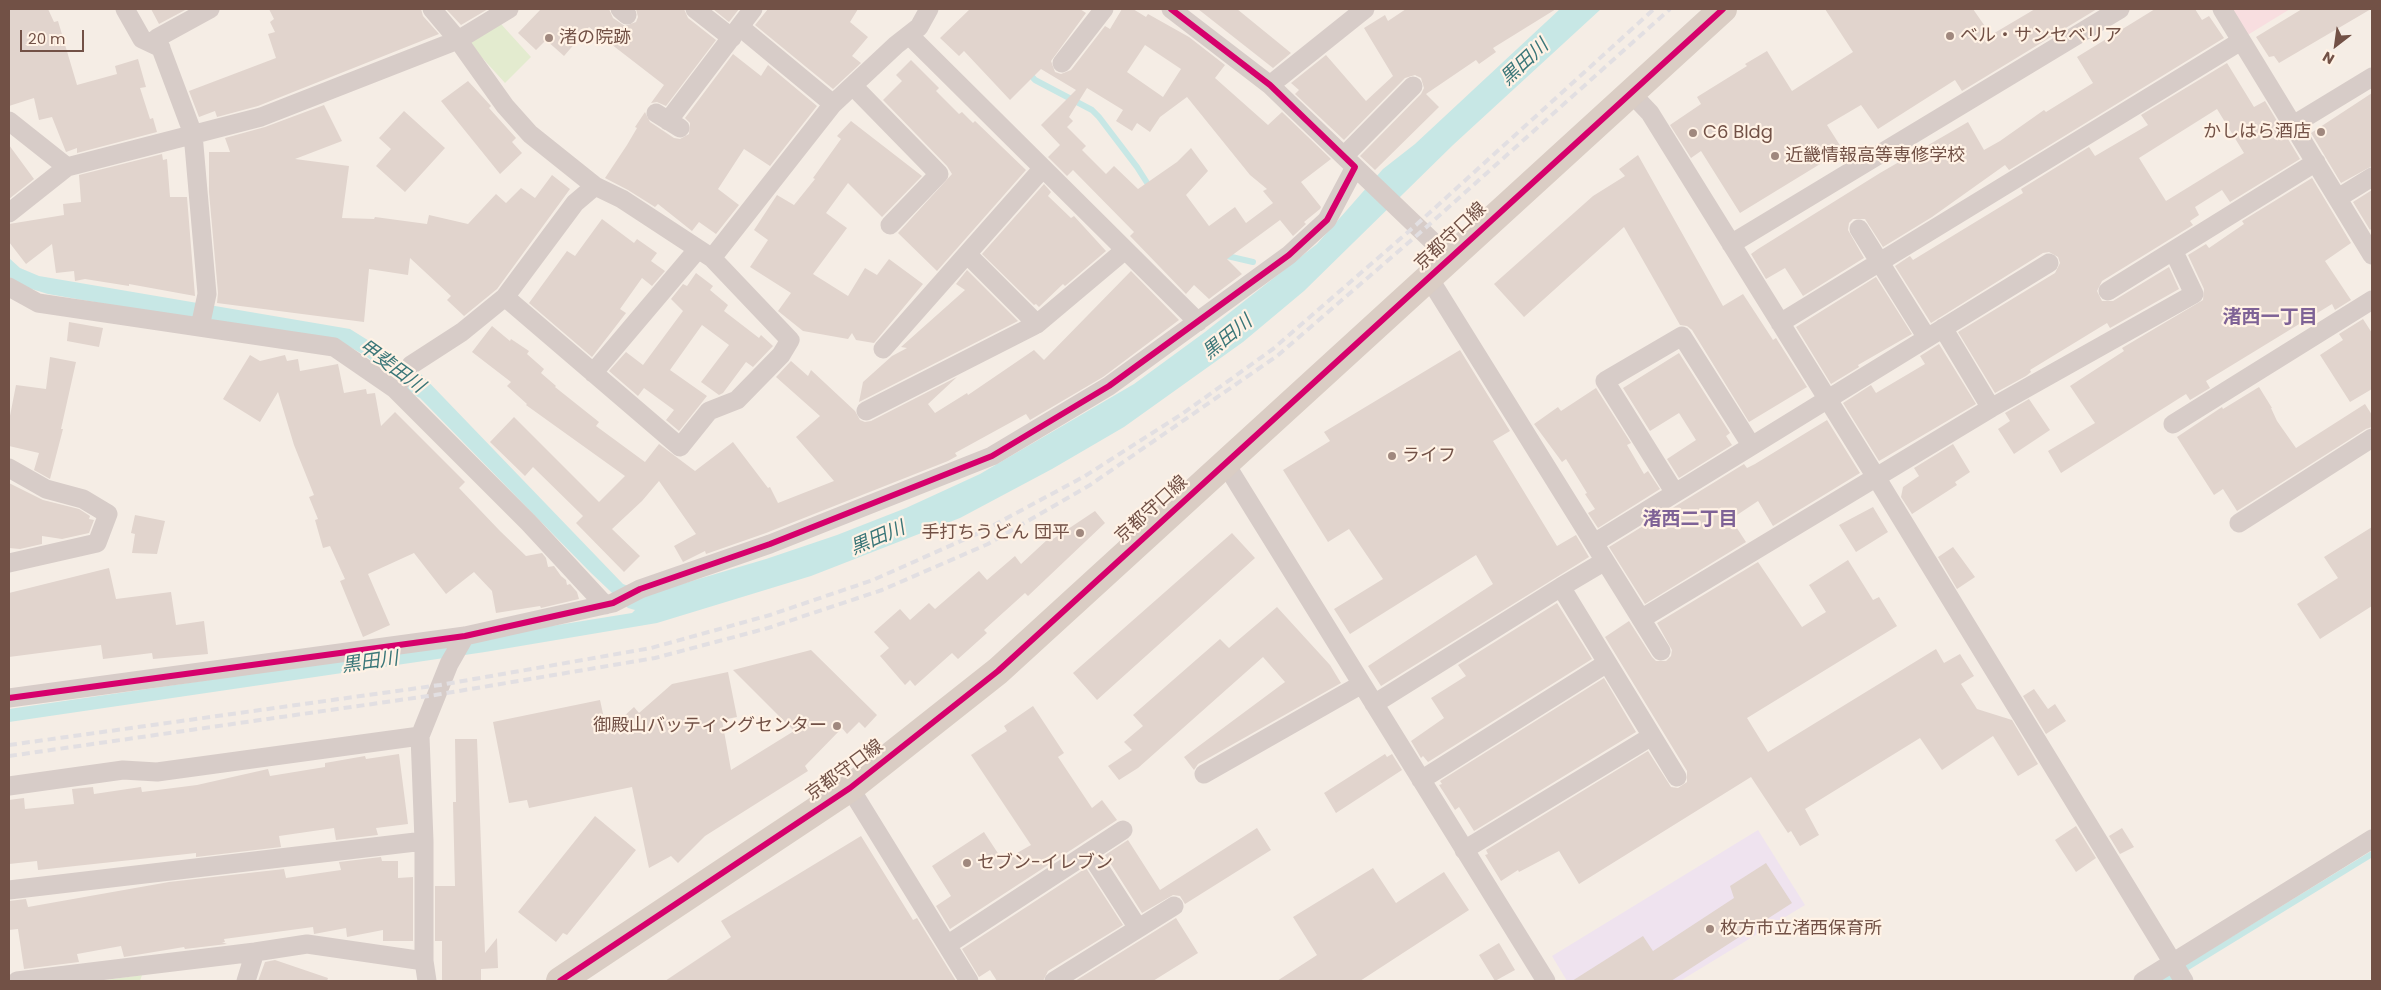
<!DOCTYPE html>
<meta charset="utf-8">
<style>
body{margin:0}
#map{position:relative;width:2381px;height:990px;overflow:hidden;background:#f5ede5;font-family:Poppins,sans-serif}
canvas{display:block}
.frame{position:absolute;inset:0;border:10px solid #725146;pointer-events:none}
.north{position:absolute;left:2311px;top:20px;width:50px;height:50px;-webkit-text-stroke:4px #fff2e5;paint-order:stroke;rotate:210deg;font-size:14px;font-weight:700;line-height:20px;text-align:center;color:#725146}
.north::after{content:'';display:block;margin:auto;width:18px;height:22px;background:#725146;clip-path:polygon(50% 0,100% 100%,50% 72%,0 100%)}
.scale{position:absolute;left:20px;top:30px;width:64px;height:22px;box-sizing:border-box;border:2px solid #725146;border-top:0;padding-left:6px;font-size:15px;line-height:18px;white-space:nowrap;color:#725146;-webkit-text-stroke:4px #fff2e5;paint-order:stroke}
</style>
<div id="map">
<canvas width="2381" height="990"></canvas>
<div class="frame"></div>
<div class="north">N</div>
<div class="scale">20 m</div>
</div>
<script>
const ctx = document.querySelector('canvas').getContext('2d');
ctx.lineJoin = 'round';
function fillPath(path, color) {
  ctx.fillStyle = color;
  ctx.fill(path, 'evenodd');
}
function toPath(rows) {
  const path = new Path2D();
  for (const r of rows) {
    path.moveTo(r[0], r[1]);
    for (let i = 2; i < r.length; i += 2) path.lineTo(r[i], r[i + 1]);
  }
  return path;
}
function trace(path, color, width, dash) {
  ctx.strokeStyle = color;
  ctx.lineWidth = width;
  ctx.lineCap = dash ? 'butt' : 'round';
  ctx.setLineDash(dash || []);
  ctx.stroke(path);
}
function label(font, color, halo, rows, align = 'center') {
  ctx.font = font + ' Poppins,"Noto Sans JP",sans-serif';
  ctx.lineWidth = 4.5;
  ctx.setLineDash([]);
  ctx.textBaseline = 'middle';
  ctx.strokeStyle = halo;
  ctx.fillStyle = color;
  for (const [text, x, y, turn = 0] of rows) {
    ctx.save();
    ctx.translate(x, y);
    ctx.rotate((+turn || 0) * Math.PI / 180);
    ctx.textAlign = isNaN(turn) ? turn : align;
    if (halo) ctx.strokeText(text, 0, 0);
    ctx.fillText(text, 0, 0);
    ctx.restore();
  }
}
fillPath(toPath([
 [1758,830,1805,905,1680,981,1567,981,1552,956]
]), '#efe3ef');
fillPath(toPath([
 [2229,9,2290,9,2246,36]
]), '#f8dee0');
fillPath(toPath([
 [501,24,531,57,505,83,467,41],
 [142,975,140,981,99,981]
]), '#e3ebcf');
fillPath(toPath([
 [1560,9,1601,9,1453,145,1304,291,1243,342,1124,427,1052,469,960,518,811,576,657,623,485,652,9,722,9,709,298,667,632,613,635,610,628,608,590,572,420,398,412,394,366,356,348,346,48,294,25,287,9,277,9,258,20,268,39,276,350,329,419,372,623,584,648,594,766,559,837,535,906,508,980,474,1134,384,1205,332,1317,244,1383,169,1415,144]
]), '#c7e7e5');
trace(toPath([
 [1027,71,1035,80,1092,110,1099,117,1137,167,1151,189],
 [1223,255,1253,262],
 [2165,981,2372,854]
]), '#c7e7e5', 6);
fillPath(toPath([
 [9,9,48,9,54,22,58,21,77,85,117,74,115,66,138,59,146,87,140,88,150,119,153,118,157,132,77,153,77,148,66,152,52,117,39,120,34,98,9,106],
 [151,9,187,9,159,24],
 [269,9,421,9,423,16,439,34,258,106,217,117,215,111,199,117,189,91,276,58,268,34,275,32,270,22,274,19],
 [446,9,488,9,461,25],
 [541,9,609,9,613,18,625,26,636,22,638,17,636,9,684,9,688,18,716,40,666,106,657,102,651,103,664,85,589,27,564,56,546,40,536,50,518,33],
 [713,9,739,9,729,22],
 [768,9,858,9,850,22,868,37,852,56,861,63,833,89,755,25],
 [970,9,1080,9,1086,13,1051,61,1055,72,1061,74,1071,70,1105,26,1110,29,1122,9,1133,9,1146,17,1148,14,1189,37,1225,65,1215,78,1268,125,1282,112,1331,159,1301,182,1321,207,1320,209,1304,222,1306,224,1293,236,1280,220,1227,259,1242,274,1209,299,1194,285,1186,294,1130,236,1134,232,1073,170,1067,176,1048,157,1060,145,1041,125,1076,90,1041,69,1010,100,964,51,959,56,940,38],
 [1145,45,1181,69,1163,97,1127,72],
 [1087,88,1123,110,1116,121,1132,131,1137,123,1150,132,1160,117,1187,97,1250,175,1267,189,1263,191,1273,203,1246,223,1235,207,1209,226,1186,195,1208,171,1191,148,1177,162,1138,189,1114,166,1106,174,1082,150,1086,146,1067,127,1073,121,1069,117],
 [1198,9,1237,9,1291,53,1273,68],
 [1406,9,1556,9,1493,48,1496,52,1479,64,1476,60,1426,94,1439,107,1375,170,1360,156,1421,94,1424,88,1421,78,1415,75,1405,78,1344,140,1295,94,1299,90,1291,83,1326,55,1366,101,1393,76,1364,28,1385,15,1388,21],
 [1825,9,1973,9,1991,35,2035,9,2097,9,1962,91,1955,80,1878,129,1861,105,1827,125,1843,150,1740,213,1701,151,1691,158,1670,125,1701,104,1697,97,1747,66,1745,64,1767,51,1792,91,1853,52],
 [2155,9,2195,9,2202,20,2209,16,2224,38,2009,170,2005,165,1932,217,1883,247,1865,219,1853,219,1849,223,1848,230,1864,258,1803,296,1785,268,1766,279,1751,254,1758,249,1880,173,1968,122,1984,150,2000,141,2044,110,2046,112,2093,83,2077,57],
 [2302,9,2371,9,2279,63,2274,56,2269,57,2256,37],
 [733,54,761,76,768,65,817,106,770,166,744,149,718,189,739,205,716,234,699,222,692,231,658,204,655,207,628,190,605,178,627,145,637,128,635,127,645,112,650,122,674,138,680,139,689,134,690,123,685,118],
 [911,60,939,88,936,91,959,114,962,112,973,123,975,121,1026,170,937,271,898,233,952,174,947,166,883,100,902,81,896,75],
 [2227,63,2254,107,2265,101,2300,159,2230,202,2222,190,2195,207,2199,215,2190,221,2193,225,2102,281,2097,291,2102,301,2113,301,2169,267,2179,289,2110,328,2107,323,2030,370,2031,372,2026,376,1995,393,1958,332,2055,273,2060,263,2058,257,2049,252,2043,253,1931,323,1895,266,1910,256,1913,260,2023,193,2021,189,2089,147,2095,156,2148,125,2141,115],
 [2217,109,2244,153,2166,201,2139,158],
 [468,81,491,106,489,108,516,138,512,142,522,153,500,174,441,101],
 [2372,93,2372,166,2341,183,2311,133],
 [324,105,342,141,295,159,349,166,342,218,374,219,375,217,427,224,429,215,468,224,496,194,506,203,521,188,535,198,552,175,570,189,497,289,464,316,447,300,451,296,410,258,408,275,369,269,364,322,217,303,218,293,209,192,209,152,230,152,225,138,265,127],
 [404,111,445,148,405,192,376,166,391,149,379,138],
 [851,121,922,176,882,217,848,183,826,213,847,228,813,274,848,296,865,268,877,275,889,259,923,284,874,343,856,340,852,333,848,339,803,331,778,311,791,293,750,267,768,240,754,230,777,195,794,205,815,179,813,178,841,139,837,136],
 [9,145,34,179,9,199],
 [162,154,163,160,167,159,170,197,187,197,195,296,129,284,129,286,85,279,75,281,74,271,56,273,52,244,26,264,9,242,9,224,64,215,63,204,81,202,79,175],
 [1638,155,1723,306,1743,294,1773,340,1776,338,1807,387,1749,422,1692,330,1687,326,1680,325,1624,227,1524,317,1494,284,1593,196,1625,176,1619,169],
 [2312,178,2351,243,2325,261,2351,300,2335,310,2332,304,2206,381,2210,388,2190,400,2186,394,2061,473,2048,451,2095,423,2070,386,2124,351,2122,348,2203,300,2204,289,2188,255,2206,244,2209,248,2244,224,2242,221],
 [1044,184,1051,192,1048,196,1071,218,1074,216,1106,251,1065,286,1063,284,1039,307,1036,304,1034,305,982,254],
 [2372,190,2372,228,2370,230,2353,202],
 [602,219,634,243,637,239,657,253,651,261,665,271,652,286,642,278,620,309,626,313,592,357,529,303,567,251,575,256],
 [967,270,1018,321,859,402,863,382,892,356,907,348,901,347,965,290,956,284],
 [1131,271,1179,320,1103,377,1030,420,1026,414,955,453,957,456,948,461,766,533,706,554,705,551,683,562,674,546,696,534,659,481,642,501,612,529,640,556,624,572,576,523,583,516,533,467,525,476,490,442,514,417,599,502,625,476,526,405,527,404,507,386,511,382,472,352,492,326,510,341,511,339,529,351,527,354,544,369,541,373,556,386,555,387,599,422,596,426,645,462,659,444,695,471,733,442,768,488,770,487,778,503,834,481,796,437,820,416,776,377,791,361,808,376,811,370,855,411,860,420,865,422,871,421,957,377,928,404,935,413,967,393,968,395,1034,350,1044,360],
 [696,273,713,286,710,290,728,305,724,311,759,338,761,335,773,346,753,367,746,362,723,393,719,395,701,382,729,345,702,325,670,370,707,396,679,431,666,420,674,410,644,388,638,396,609,371,626,352,643,365,683,311,671,299,683,284,687,286],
 [1876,277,1912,334,1858,365,1859,367,1831,384,1796,327],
 [2363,319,2372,333,2372,389,2350,402,2320,355,2343,340,2339,334],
 [69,322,103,328,99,347,67,341],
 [1939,344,1976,404,1879,461,1843,403,1871,385,1876,393,1925,364,1920,356],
 [1460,350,1510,431,1493,441,1557,546,1576,535,1589,557,1381,686,1368,666,1493,584,1476,555,1350,634,1334,609,1383,579,1349,529,1328,542,1283,470,1330,441,1324,432],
 [1679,353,1730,433,1726,436,1732,445,1679,478,1667,459,1696,440,1679,413,1650,431,1623,388],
 [250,355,260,361,285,355,287,361,298,359,300,371,338,364,344,393,366,389,367,394,375,393,381,426,395,412,465,482,459,488,500,531,526,556,542,553,546,558,548,567,554,566,561,576,566,580,567,585,570,584,577,592,579,599,541,608,540,606,496,613,492,591,474,572,446,594,414,553,368,574,390,625,363,637,340,581,345,579,330,546,323,548,315,520,318,519,309,497,314,495,294,445,278,392,260,422,223,399],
 [50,357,76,362,61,429,63,429,50,479,34,470,39,453,9,446,9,421,16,385,46,389],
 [2259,387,2272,408,2271,408,2277,421,2296,448,2365,404,2372,415,2372,427,2366,429,2237,511,2223,489,2214,495,2177,437,2222,407,2223,409],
 [1596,388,1631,443,1627,445,1644,474,1648,471,1660,489,1598,528,1588,513,1595,509,1585,494,1587,493,1566,459,1562,462,1534,424,1558,407,1561,411],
 [2029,399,2050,430,2014,454,1998,429,2010,421,2005,413],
 [1827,420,1860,473,1773,526,1758,501,1731,519,1746,542,1645,604,1609,547,1744,464,1747,468,1755,464],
 [1953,444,1970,472,1955,482,1957,485,1912,514,1901,497,1903,487,1919,476,1914,468],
 [9,483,43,500,79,509,90,516,89,519,94,520,89,533,62,539,42,536,42,544,20,549,9,548],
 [1873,507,1888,532,1856,552,1839,525],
 [1095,511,1105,523,1028,596,1025,593,984,630,987,633,958,659,952,653,915,686,910,680,905,685,880,656,889,648,874,632,900,609,910,620,929,603,935,609,979,571,987,580,1015,556,1021,564,1048,539,1050,541],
 [135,515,165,521,157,554,132,553,135,534,131,533],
 [2372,527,2372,606,2320,639,2297,604,2338,578,2324,557],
 [1232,533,1255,558,1097,700,1073,673],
 [1953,547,1975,577,1957,589,1938,557],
 [1848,560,1873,600,1879,597,1897,626,1747,718,1768,752,1936,649,1944,663,1960,654,1974,676,1961,684,1977,709,2012,720,2038,764,2018,776,1993,736,1942,770,1920,738,1805,809,1819,835,1800,846,1791,831,1788,833,1751,777,1579,884,1559,851,1519,872,1518,870,1501,881,1485,855,1488,854,1486,850,1648,751,1671,787,1678,788,1687,782,1687,771,1605,637,1629,621,1652,657,1656,661,1666,661,1671,656,1672,650,1657,623,1758,562,1802,627,1826,612,1809,585],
 [109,568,116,599,171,592,176,625,204,621,208,654,153,659,152,653,103,659,101,645,9,657,9,593],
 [1557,603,1592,659,1428,762,1423,756,1421,758,1411,741,1444,718,1431,698,1466,676,1458,665],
 [1277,607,1330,665,1341,683,1198,764,1194,770,1184,757,1285,682,1263,657,1138,768,1119,780,1108,766,1132,750,1124,742,1143,726,1133,715,1220,639,1229,648],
 [811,650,877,715,865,728,859,722,847,734,842,728,805,766,808,771,705,836,678,863,671,856,649,868,632,787,529,808,527,800,509,803,493,722,600,700,607,732,634,707,639,713,672,684,728,672,737,717,722,720,731,770,794,731,733,670],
 [1604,678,1636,732,1474,831,1459,807,1455,810,1439,785,1442,784,1440,781],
 [2034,689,2048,709,2055,704,2066,721,2046,734,2023,696],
 [1033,706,1064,753,1058,757,1092,808,1102,800,1117,820,950,929,936,906,951,896,932,866,984,832,1003,861,1031,845,971,755,1007,731,1004,726],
 [455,739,477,739,485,953,497,938,498,968,481,969,481,981,442,981,442,941,435,941,435,886,455,886,453,802,456,802],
 [399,754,408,824,376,828,378,835,336,840,334,828,279,836,281,847,196,857,196,853,38,870,37,861,9,864,9,800,24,798,25,809,74,804,72,789,93,787,94,794,141,787,142,792,197,785,268,769,270,776,325,767,325,763,365,756,366,759],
 [1385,754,1387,757,1392,754,1402,770,1336,813,1324,793],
 [595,816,636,850,567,935,563,933,556,942,518,912],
 [2076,826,2096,858,2076,872,2055,840],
 [1257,828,1271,850,1185,904,1180,896,1173,895,1142,913,1105,855,1128,840,1160,890],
 [2122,828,2134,847,2120,854,2109,836],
 [861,836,913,920,917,918,956,981,665,981,731,937,721,921],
 [381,857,382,861,398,861,398,878,413,877,413,941,383,941,383,930,347,937,346,928,314,934,313,927,224,939,225,942,222,942,227,944,185,949,184,947,124,957,121,946,77,954,79,962,24,969,18,929,9,930,9,901,26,899,28,907,169,882,284,869,286,878,341,870,339,862],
 [1766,863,1792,903,1671,981,1572,981,1643,936,1653,951,1734,898,1730,886],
 [1086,868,1123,925,1048,971,1043,981,997,981,990,970,979,977,962,949],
 [1373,868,1396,903,1444,872,1469,910,1360,981,1277,981,1317,955,1293,917],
 [1176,918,1198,953,1153,981,1075,981],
 [1499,943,1515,970,1495,981,1479,955],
 [275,960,328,978,327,981,258,981,265,962]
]), '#e1d4cd');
trace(toPath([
 [125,9,142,39,161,48],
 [432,9,458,40,505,106,530,134,595,186,622,199,712,258,790,340,781,355,737,400,709,411,680,447,505,297],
 [620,9,627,15],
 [695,9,732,38],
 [2222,9,2372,255],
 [740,27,833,104],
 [909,35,1198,322],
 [1062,63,1104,9],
 [1270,85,1365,9],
 [853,86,939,174,890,225],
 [1630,92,1650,113,1876,477,2184,981],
 [656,113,680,128],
 [9,121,67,167],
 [668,121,753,9],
 [2293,125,2372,77],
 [1344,156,1413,86],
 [1355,167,1451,259],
 [2338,198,2372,177],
 [9,213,67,167,261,117,458,40,509,9],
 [1859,229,1927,338],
 [1731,244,2120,9],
 [967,254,1037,324],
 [712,258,833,104,896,45,919,27,929,9],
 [1429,278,1661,651],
 [9,287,38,303,334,347,395,389,529,523,605,605],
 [2108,291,2316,162],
 [1780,323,2241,41],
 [200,327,207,294,193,134,157,38,210,9],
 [1943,328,1991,408],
 [883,349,1043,168],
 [593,373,698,249],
 [395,389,411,365,462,332,505,297,575,203,595,186],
 [866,411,1037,324,1125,250],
 [2173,424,2372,300],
 [1225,463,1546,981],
 [9,468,46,489,83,499,108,514,97,543,9,563],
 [1675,493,1605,381,1682,336,1751,445],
 [2239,523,2372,438],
 [1594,543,2049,263],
 [1561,587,1605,561],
 [1641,619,1991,408,2194,294,2174,252],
 [9,698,465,636,613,603,640,589,770,544,992,456,1109,386,1289,255,1327,220,1355,167,1270,85,1171,9],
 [1374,704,1561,587,1677,777],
 [1204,774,1362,684],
 [1421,780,1607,663],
 [9,786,123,770,157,772,420,736],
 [850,788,969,981],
 [1464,850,1652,736],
 [1089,852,1138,928],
 [9,890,424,841],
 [947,945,1123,830],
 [17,981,255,952,307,944,424,961],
 [246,981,255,952],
 [427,981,424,961,424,841,420,736,449,664,465,636],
 [1054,981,1174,906],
 [2143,981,2372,839]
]), '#d7ccc8', 19);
trace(toPath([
 [560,981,850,788,998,671,1723,9]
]), '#dacdc4', 28);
trace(toPath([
 [9,745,440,685,651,648,770,615,873,580,981,532,1085,476,1182,414,1273,349,1416,225,1654,9],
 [9,756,435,695,655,658,768,628,882,590,988,544,1090,485,1277,356,1422,231,1670,9]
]), '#e2dfe2', 4, [8, 5]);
trace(toPath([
 [9,698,465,636,613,603,640,589,770,544,992,456,1109,386,1289,255,1327,220,1355,167,1270,85,1171,9],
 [560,981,850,788,998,671,1723,9]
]), '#d6006c', 6);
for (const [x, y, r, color] of [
 [1950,36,5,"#a0887e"],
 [549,38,5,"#a0887e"],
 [2321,132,5,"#a0887e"],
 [1693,133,5,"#a0887e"],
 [1775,156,5,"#a0887e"],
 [1392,456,5,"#a0887e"],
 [1080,533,5,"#a0887e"],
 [837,726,5,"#a0887e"],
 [967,863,5,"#a0887e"],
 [1710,929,5,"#a0887e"]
]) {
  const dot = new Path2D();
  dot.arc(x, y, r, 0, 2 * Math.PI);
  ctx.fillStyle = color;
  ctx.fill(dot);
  trace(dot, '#fff2e5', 2);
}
label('18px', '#725146', '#fff2e5', [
 ["ベル・サンセベリア",1960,36],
 ["渚の院跡",559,38],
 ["かしはら酒店",2311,132,"right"],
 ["C6 Bldg",1703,133],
 ["近畿情報高等専修学校",1785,156],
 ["ライフ",1402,456],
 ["手打ちうどん 団平",1070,533,"right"],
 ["御殿山バッティングセンター",827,726,"right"],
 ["セブン-イレブン",977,863],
 ["枚方市立渚西保育所",1720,929]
], 'left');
label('18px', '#725146', '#fff2e5', [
 ["京都守口線",1451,237,-43],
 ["京都守口線",1152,510,-42],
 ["京都守口線",845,771,-36]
]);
label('italic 19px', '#3a7678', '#fff2e5', [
 ["黒田川",1525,63,-43],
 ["黒田川",1228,338,-39],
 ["甲斐田川",391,367,36],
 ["黒田川",878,539,-23],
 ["黒田川",370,663,-8]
]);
label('bold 19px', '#7e6296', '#fff2e5', [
 ["渚西一丁目",2270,318],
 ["渚西二丁目",1690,520]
]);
</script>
